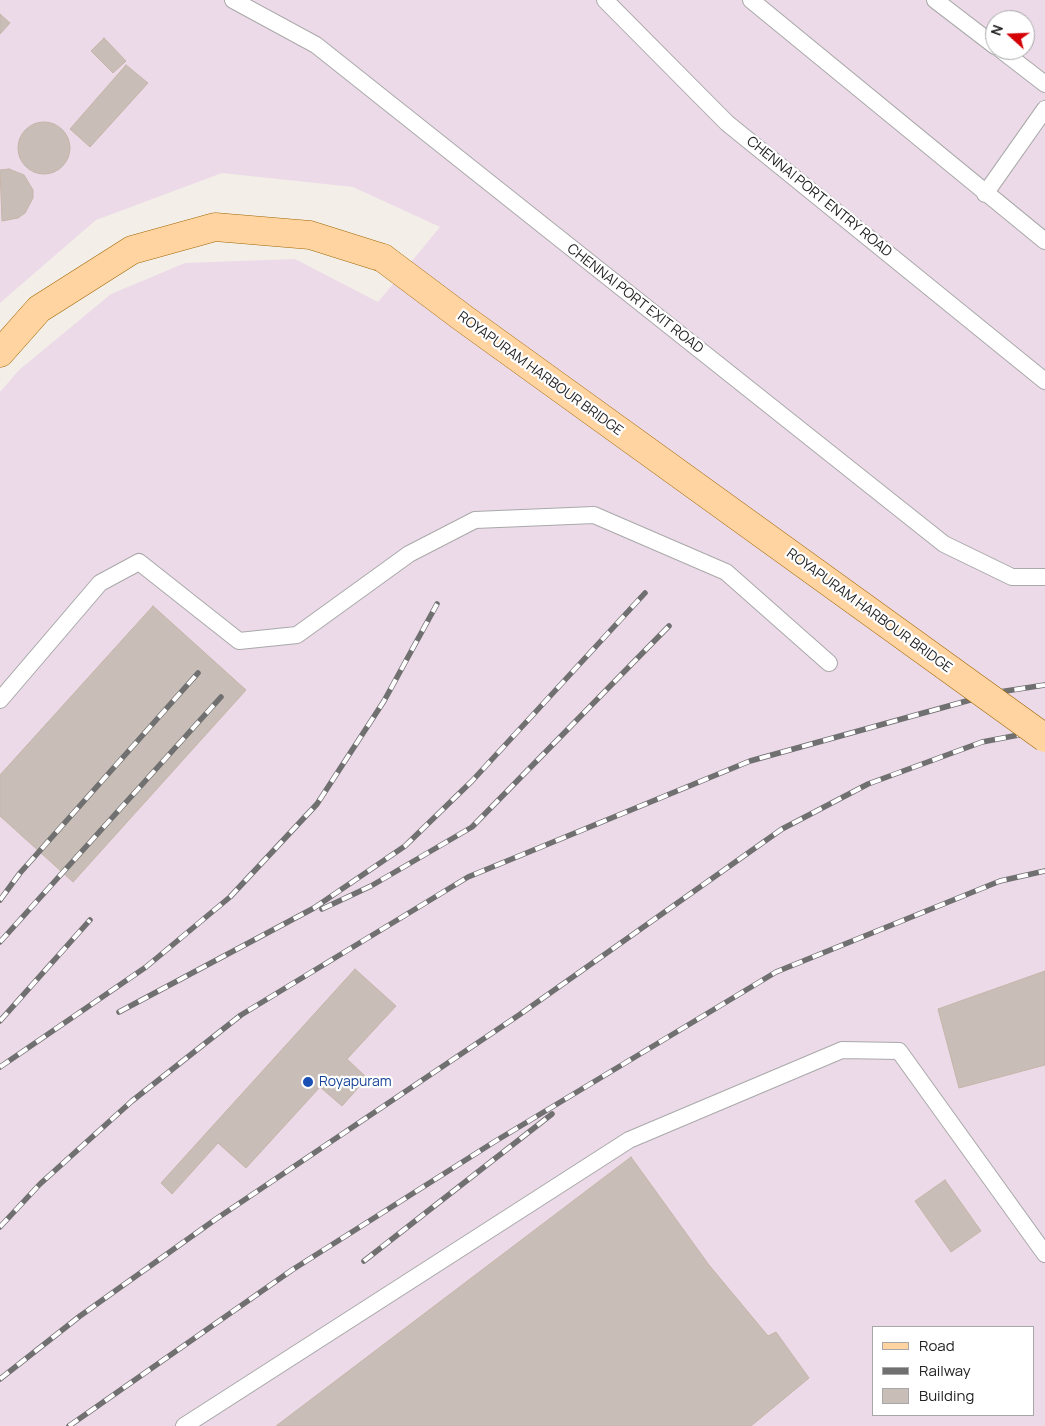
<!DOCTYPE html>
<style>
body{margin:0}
#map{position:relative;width:1045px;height:1426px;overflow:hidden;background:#f3efe8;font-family:Manrope,sans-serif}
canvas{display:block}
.legend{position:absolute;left:872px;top:1326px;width:162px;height:90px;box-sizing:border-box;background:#fff;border:1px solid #a7a7a7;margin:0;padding:6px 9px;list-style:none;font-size:15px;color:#222}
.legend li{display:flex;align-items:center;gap:10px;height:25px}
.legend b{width:25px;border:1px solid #a7a7a7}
.north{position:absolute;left:985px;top:10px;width:50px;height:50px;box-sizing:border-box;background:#fff;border:1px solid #a7a7a7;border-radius:50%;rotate:290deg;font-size:14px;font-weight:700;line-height:20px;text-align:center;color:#222}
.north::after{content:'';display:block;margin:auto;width:18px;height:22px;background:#d40005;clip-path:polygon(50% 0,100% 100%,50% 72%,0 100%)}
</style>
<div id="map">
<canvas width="1045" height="1426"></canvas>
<ul class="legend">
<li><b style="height:6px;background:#ffd4a1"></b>Road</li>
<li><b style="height:6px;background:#707070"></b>Railway</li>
<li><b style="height:14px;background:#c8beb7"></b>Building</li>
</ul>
<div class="north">N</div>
</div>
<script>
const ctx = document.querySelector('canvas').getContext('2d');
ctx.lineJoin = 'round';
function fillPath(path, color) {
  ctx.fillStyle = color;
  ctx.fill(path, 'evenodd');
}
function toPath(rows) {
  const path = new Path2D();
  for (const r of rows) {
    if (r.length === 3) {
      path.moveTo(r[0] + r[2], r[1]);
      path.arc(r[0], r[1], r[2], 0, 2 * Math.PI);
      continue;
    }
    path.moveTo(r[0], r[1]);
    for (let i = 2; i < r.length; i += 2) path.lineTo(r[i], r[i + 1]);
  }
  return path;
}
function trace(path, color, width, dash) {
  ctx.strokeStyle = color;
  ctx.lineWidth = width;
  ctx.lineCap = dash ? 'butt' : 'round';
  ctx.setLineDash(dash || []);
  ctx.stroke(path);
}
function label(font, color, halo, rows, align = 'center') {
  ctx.font = font + ' Manrope,sans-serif';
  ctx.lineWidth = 4.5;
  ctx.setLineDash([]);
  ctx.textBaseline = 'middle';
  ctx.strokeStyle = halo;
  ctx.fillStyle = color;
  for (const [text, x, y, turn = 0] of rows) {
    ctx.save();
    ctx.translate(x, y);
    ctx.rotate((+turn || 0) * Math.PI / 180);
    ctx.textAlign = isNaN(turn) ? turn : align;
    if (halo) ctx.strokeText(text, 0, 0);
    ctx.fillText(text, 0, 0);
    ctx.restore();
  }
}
fillPath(toPath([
 [0,0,1045,0,1045,1426,0,1426,0,392,19,370,111,294,185,263,295,259,378,302,440,227,353,187,222,173,96,220,0,303],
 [995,20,1025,20,1025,50,995,50],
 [874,1327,1034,1327,1034,1415,874,1415]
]), '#ecdae9');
const building = toPath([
 [0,14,10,23,0,34,0,14],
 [104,38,126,61,113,73,91,51,104,38],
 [126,65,148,83,90,147,70,129,126,65],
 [44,148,26],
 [9,169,24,175,33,190,33,198,25,213,18,218,2,221,0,170,9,169],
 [153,606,246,690,73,882,0,816,0,775,153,606],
 [355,969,396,1006,347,1059,367,1078,342,1106,320,1087,246,1168,218,1143,172,1194,161,1183,355,969],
 [1045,971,1045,1065,959,1088,938,1009,1045,971],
 [631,1157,709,1265,768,1336,776,1332,809,1378,751,1426,276,1426,631,1157],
 [945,1180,981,1231,951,1252,915,1201,945,1180]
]);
fillPath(building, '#c8beb7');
trace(building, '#c6b5a9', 1);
const lane = toPath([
 [233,0,316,45,944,544,1012,577,1045,577],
 [605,0,727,123,1045,381],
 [751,0,1045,241],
 [935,0,995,46],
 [1001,50,1045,84],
 [985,194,1045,109],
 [0,700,100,583,139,562,239,641,297,635,409,554,475,520,594,515,726,572,829,663],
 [184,1426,629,1140,842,1050,899,1051,1045,1254]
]);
const primary = toPath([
 [0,353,39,309,132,250,215,227,310,235,383,258]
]);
trace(lane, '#a9a9a9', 18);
trace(primary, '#a06700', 29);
trace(lane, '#fff', 16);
trace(primary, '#ffd4a1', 28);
const rail = toPath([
 [0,900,20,873,198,673],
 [322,909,371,886,472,827,669,626],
 [0,942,221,697],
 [119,1012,314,908,405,846,472,781,645,593],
 [0,1021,90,920],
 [0,1067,146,967,230,897,317,804,384,701,437,604],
 [0,1227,40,1184,132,1101,241,1015,468,877,750,761,999,692,1045,685],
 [364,1261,552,1114],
 [0,1379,80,1316,216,1219,519,1015,782,829,868,784,982,742,1045,730],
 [69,1426,292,1270,494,1142,776,972,1000,881,1045,871]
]);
trace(rail, '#707070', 5.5);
trace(rail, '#fff', 4, [11]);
const primaryBridge = toPath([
 [383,258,463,318,1045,738]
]);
trace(primaryBridge, '#a06700', 29, []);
trace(primaryBridge, '#ffd4a1', 28);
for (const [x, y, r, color] of [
 [308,1082,6,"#1a4fb4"]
]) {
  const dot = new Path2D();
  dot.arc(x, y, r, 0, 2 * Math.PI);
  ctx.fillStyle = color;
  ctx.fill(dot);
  trace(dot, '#fff', 2);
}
label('14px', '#222', '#fff', [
 ["CHENNAI PORT ENTRY ROAD",819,197,39],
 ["CHENNAI PORT EXIT ROAD",635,299,38],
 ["ROYAPURAM HARBOUR BRIDGE",540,374,36],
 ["ROYAPURAM HARBOUR BRIDGE",869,611,36]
]);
label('14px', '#164399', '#fff', [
 ["Royapuram",319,1082]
], 'left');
</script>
